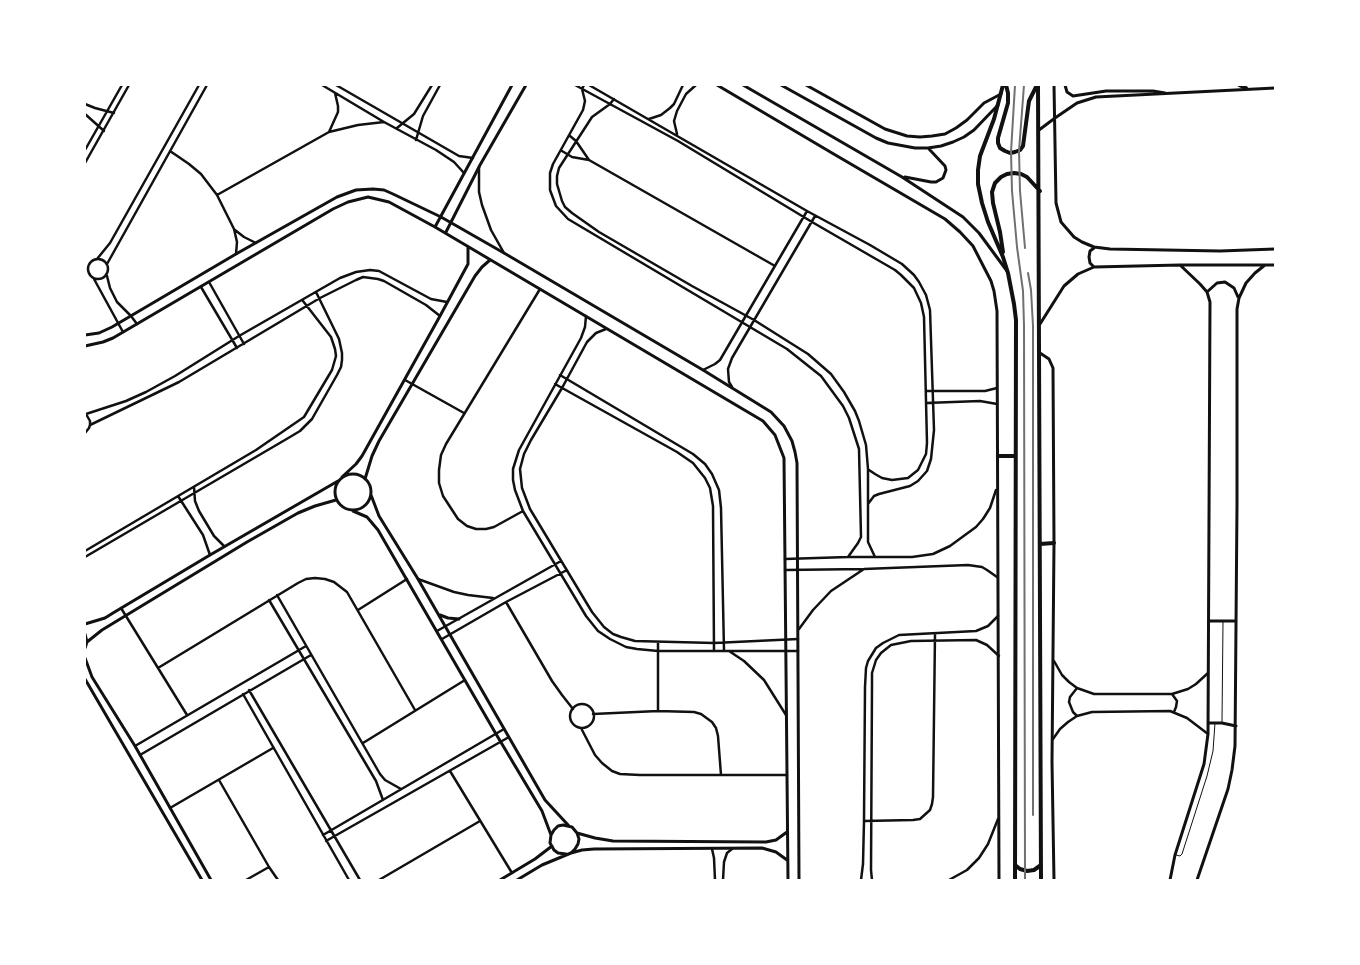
<!DOCTYPE html>
<style>
body{margin:0}
#map{position:relative;width:1360px;height:965px;overflow:hidden;background:#fff;font-family:"Public Sans",sans-serif}
canvas{display:block}
.frame{position:absolute;inset:0;border:86px solid #fff;pointer-events:none}
</style>
<div id="map">
<canvas width="1360" height="965"></canvas>
<div class="frame"></div>
</div>
<script>
const ctx = document.querySelector('canvas').getContext('2d');
ctx.lineJoin = 'round';
function toPath(rows) {
  const path = new Path2D();
  for (const r of rows) {
    if (r.length === 3) {
      path.moveTo(r[0] + r[2], r[1]);
      path.arc(r[0], r[1], r[2], 0, 2 * Math.PI);
      continue;
    }
    path.moveTo(r[0], r[1]);
    for (let i = 2; i < r.length; i += 2) path.lineTo(r[i], r[i + 1]);
  }
  return path;
}
function trace(path, color, width, dash) {
  ctx.strokeStyle = color;
  ctx.lineWidth = width;
  ctx.lineCap = dash ? 'butt' : 'round';
  ctx.setLineDash(dash || []);
  ctx.stroke(path);
}
trace(toPath([
 [1222,723,1223,622],
 [1176,855,1180,856,1182,854,1207,776,1213,751,1215,723]
]), '#111', 1);
trace(toPath([
 [322,85,384,122,436,150,454,162,464,173],
 [336,85,459,156,473,158],
 [575,85,678,141,812,222,895,270,901,275,914,288,921,303,924,317,927,443,926,454,918,470,908,478,892,480,882,478,875,474,869,470],
 [584,85,582,89,585,101,583,110,553,164,550,173,550,190,556,206,568,219,787,349,821,376,843,406,849,418,859,449,861,537,858,543,848,557],
 [589,85,807,211,870,245,902,264,914,275,919,282,926,295,930,310,934,430,931,459,927,471,918,481,910,486,879,494,874,496,868,504],
 [614,99,610,104,592,117,559,168,557,176,557,184,562,201,565,207,572,213,599,232,692,286,754,320,808,354,831,374,844,392,855,411,859,421,866,445,868,469,868,542,875,557],
 [85,104,95,108,114,113],
 [85,114,104,131],
 [649,119,661,115,670,108,674,104,683,85],
 [397,128,414,114,432,85],
 [329,132,338,112,338,106,335,93],
 [677,134,674,121,677,111,686,94,696,85],
 [570,136,576,141,589,160],
 [416,140,423,116,440,85],
 [85,150,122,85],
 [170,151,189,164,201,174,217,195,234,229,237,242,236,254],
 [562,151,572,157,589,160,775,266],
 [85,163,129,85],
 [479,167,479,192,482,205,491,230,504,253],
 [217,195,329,132,358,125,384,122],
 [235,230,244,237,256,243],
 [98,269,10],
 [97,259,110,243,199,85],
 [107,264,207,85],
 [107,276,110,288,117,302,131,316,137,324],
 [94,279,123,332],
 [209,282,244,344],
 [201,287,237,348],
 [586,316,585,327,581,338,519,450,513,469,513,480,515,490,523,511,586,616,598,631,610,639,626,647,637,649,658,651,798,651],
 [606,329,596,333,587,342,562,388,531,440,524,454,520,469,522,488,530,509,592,612,604,627,613,634,621,637,635,641,714,643,798,639],
 [703,370,715,364,720,360,807,211],
 [560,375,693,454,705,464,712,474,719,490,721,508,724,650],
 [405,380,464,413],
 [555,384,677,452,693,463,705,478,710,488,713,506,714,651],
 [732,387,729,382,728,369,732,358,815,216],
 [926,391,985,391,997,388],
 [926,403,980,401,997,404],
 [86,414,126,401,146,392,175,376,239,336,340,278,356,272,370,270,379,271,431,299,447,302],
 [90,425,179,382,320,298,356,280,363,277,378,279,384,281,426,305,440,316],
 [85,433,89,428,90,425,90,421,86,414],
 [194,487,195,501,199,511,214,536,224,546],
 [178,496,203,535,210,555],
 [523,511,494,527,486,529,476,529,467,526,458,519,443,496,439,483,439,470,441,455,446,444,540,289],
 [85,551,256,450,304,417,332,370,336,356,335,349,331,337,303,301],
 [85,557,290,437,300,431,312,419,337,375,341,367,342,360,342,353,339,339,316,292],
 [785,559,848,557,912,557,933,554,950,546,976,527,983,519,990,508,996,490],
 [785,570,864,569,968,565,982,567,987,570,997,577],
 [418,579,454,592,468,595,493,598],
 [277,595,380,774,385,780,401,789],
 [269,600,376,781,383,800],
 [506,602,552,681,562,695,573,709],
 [121,608,187,715],
 [358,610,407,579],
 [799,629,813,610,831,591,864,569],
 [437,631,561,561],
 [442,639,506,602,567,570],
 [658,642,658,711],
 [729,651,744,661,764,680,786,715],
 [1054,661,1062,675,1069,682,1077,688,1094,694,1172,694,1188,689,1196,684,1208,673],
 [158,668,298,583,306,579,315,578,325,579,334,582,347,592,415,710],
 [1077,688,1070,697,1069,702,1073,712,1077,716],
 [249,690,360,880],
 [243,694,349,880],
 [1172,694,1177,701,1176,707,1174,712],
 [582,716,12],
 [593,714,658,711,694,712,701,714,712,722,716,728,718,736,721,775],
 [581,728,595,755,602,763,612,771,620,774,640,775,787,775],
 [1053,739,1060,729,1068,722,1077,716,1092,712,1170,711,1187,718,1208,734],
 [363,743,465,680],
 [135,746,306,646],
 [140,755,311,655],
 [450,771,512,873],
 [219,780,269,867,278,880],
 [170,808,273,748],
 [864,821,913,820,920,819,930,810,932,804,933,797,935,634],
 [323,835,504,729],
 [326,841,509,737],
 [712,849,714,858,715,880],
 [246,880,269,867],
 [379,880,480,821],
 [723,880,724,862,727,853,732,849],
 [861,880,863,864,864,821,865,687,866,668,868,661,876,648,883,643,899,635,976,631,988,626,998,616],
 [872,880,871,870,872,684,872,673,876,660,881,653,891,645,911,641,976,640,987,645,999,656],
 [949,880,967,870,979,858,988,844,998,819]
]), '#111', 2.5);
trace(toPath([
 [717,85,832,153,945,219,960,232,973,246,991,281,994,291,997,311,999,880],
 [806,85,885,129,907,136,920,137,932,136,945,134,956,128,967,120,984,103,1001,94],
 [1054,85,1056,203,1061,222,1074,237,1082,242,1094,247,1110,249,1220,251,1275,249],
 [1065,85,1067,92,1073,96,1106,91,1153,91,1165,93],
 [1039,130,1055,118,1077,103,1096,97,1275,88],
 [435,227,512,85],
 [446,232,480,165,526,85],
 [1094,248,1090,251,1089,257,1090,263,1094,267],
 [1207,292,1217,283,1225,282,1234,288,1238,297],
 [1040,324,1064,286,1078,274,1094,267,1180,265,1275,265],
 [85,335,99,333,112,327,236,254,337,197,356,190,373,189,384,190,393,194,441,217,504,253,703,370,771,412,784,426,792,441,795,452,797,463,799,880],
 [85,346,103,342,113,338,333,209,348,202,368,197,389,202,435,227,763,421,775,435,784,458,788,880],
 [1040,353,1049,359,1053,368,1054,543,1052,762,1054,880],
 [353,492,18],
 [342,477,356,464,362,456,440,316,468,264,468,247],
 [365,479,372,456,379,441,475,276,482,267,490,260],
 [371,495,379,516,418,579,545,800,569,826],
 [353,511,367,517,378,530,496,734,542,811,551,835],
 [440,615,448,618,459,619],
 [1209,621,1236,621],
 [85,624,105,618,113,613,210,555,338,481],
 [85,634,87,642,85,648],
 [87,642,102,630,247,542,298,513,315,506,336,500],
 [85,658,92,677,135,746,211,880],
 [85,679,202,880],
 [1208,723,1222,723,1236,726],
 [577,833,595,838,613,841,766,842,776,840,787,832],
 [571,853,582,850,594,849,762,848,776,852,787,860],
 [500,880,535,859,552,846],
 [517,880,542,865,571,853,575,849,578,844,579,839,577,833,572,827,563,825,558,826,554,830,551,835,550,843,554,850,558,853,566,854],
 [1170,880,1175,855,1204,764,1208,734,1210,302,1207,292,1200,284,1180,265],
 [1197,880,1228,789,1232,770,1235,746,1237,504,1237,309,1239,298,1246,283,1255,273,1265,265]
]), '#111', 3);
trace(toPath([
 [743,85,902,177,963,217,979,233,1007,271],
 [781,85,876,138,888,143,915,148,928,148,941,146,953,142,964,137,974,130,998,105],
 [905,177,931,182,936,182,943,178,946,170,945,166,929,149]
]), '#111', 3);
trace(toPath([
 [1003,85,994,119,980,156,978,170,978,184,982,203,988,222,1003,257,1008,273,1014,304,1016,320,1015,880],
 [1006,85,1008,93,1008,103,998,138,998,143,1000,148,1005,151,1010,153,1015,152,1020,150,1023,146,1029,101,1037,85],
 [1038,85,1041,880],
 [1239,85,1246,88],
 [1003,252,1000,232,993,203,992,192,995,183,1001,177,1007,174,1014,173,1021,174,1027,177,1040,191],
 [998,456,1015,456],
 [1040,544,1054,543],
 [1015,865,1020,869,1027,871,1034,870,1041,865]
]), '#111', 4);
trace(toPath([
 [1015,85,1011,152,1012,191,1017,247,1023,291,1024,326,1025,880],
 [1024,85,1019,151,1020,191,1025,248],
 [1028,273,1031,290,1033,326,1033,815]
]), '#707070', 2);
</script>
